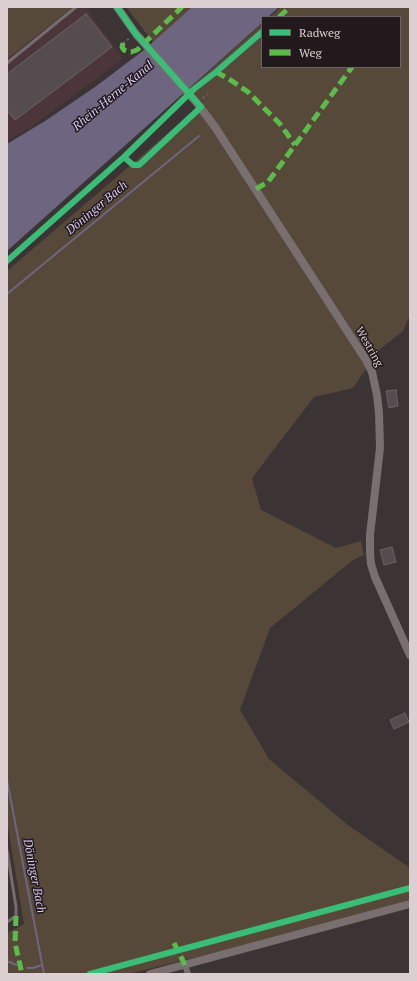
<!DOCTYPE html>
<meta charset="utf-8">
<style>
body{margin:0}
#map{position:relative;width:417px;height:981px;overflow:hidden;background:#3c3335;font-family:"PT Serif",serif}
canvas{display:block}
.frame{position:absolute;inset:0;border:8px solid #dbcfd1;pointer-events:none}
.legend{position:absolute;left:261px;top:16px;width:140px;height:52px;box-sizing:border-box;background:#21191b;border:1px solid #6b6264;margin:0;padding:5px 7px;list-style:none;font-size:12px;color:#dbcfd1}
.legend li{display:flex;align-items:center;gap:8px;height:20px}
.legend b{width:20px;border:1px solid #6b6264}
</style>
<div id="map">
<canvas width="417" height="981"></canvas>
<div class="frame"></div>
<ul class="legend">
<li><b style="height:5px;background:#3abd76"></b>Radweg</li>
<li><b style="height:5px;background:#5cbc4b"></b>Weg</li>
</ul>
</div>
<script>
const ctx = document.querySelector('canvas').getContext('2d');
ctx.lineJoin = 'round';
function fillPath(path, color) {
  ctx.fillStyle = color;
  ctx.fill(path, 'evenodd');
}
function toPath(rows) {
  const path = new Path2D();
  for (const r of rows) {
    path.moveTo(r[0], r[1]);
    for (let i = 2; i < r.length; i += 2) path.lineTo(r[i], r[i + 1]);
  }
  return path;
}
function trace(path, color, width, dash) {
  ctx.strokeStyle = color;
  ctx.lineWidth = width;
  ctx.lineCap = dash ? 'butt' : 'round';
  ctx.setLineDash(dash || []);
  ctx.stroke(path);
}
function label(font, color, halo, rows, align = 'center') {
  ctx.font = font + ' "PT Serif",serif';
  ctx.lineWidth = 3;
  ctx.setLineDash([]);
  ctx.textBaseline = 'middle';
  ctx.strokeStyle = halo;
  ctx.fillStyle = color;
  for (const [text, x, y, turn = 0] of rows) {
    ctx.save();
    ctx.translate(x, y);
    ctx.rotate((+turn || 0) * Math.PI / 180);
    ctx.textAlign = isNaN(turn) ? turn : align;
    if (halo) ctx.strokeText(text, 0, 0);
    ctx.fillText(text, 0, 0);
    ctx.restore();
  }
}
fillPath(toPath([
 [73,7,86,7,123,59,32,126,7,141,7,59]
]), '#4c363b');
fillPath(toPath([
 [7,7,73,7,7,59],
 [126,7,192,7,153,42],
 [281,7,410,7,410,315,403,331,379,350,353,388,314,397,252,478,261,510,336,548,361,541,364,555,353,560,270,628,240,710,269,759,348,825,410,868,410,901,290,934,128,974,7,974,7,933,24,924,7,821,7,271,203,103,190,88,262,24,262,67,400,67,400,17,270,17]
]), '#574939');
fillPath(toPath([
 [192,7,279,7,268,17,262,17,262,23,7,251,7,144,45,121,95,87,144,50]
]), '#6e6581');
trace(toPath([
 [7,294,199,136],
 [7,780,44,974],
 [7,962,10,962,16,965],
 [27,968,33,968,42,965]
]), '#6e6581', 2);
const building = toPath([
 [86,14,112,47,15,120,7,110,7,74,86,14],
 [396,390,398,406,389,408,386,391,396,390],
 [392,547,396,562,384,565,380,550,392,547],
 [405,713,409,722,394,729,390,720,405,713]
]);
fillPath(building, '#554c50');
trace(building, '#6a6366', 1);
trace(toPath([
 [123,43,130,38],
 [203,98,208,94]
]), '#746e70', 1.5, [2, 3]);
trace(toPath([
 [7,63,76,7],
 [7,850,16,907,16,916,7,922]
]), '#746c6e', 3);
trace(toPath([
 [185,965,188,974]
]), '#746c6e', 6);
trace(toPath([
 [117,7,136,34,197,103,215,127,366,360,372,372,377,395,379,413,380,448,370,535,370,553,371,564,375,577,410,655],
 [150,974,410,904]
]), '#796f70', 8);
trace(toPath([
 [279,17,290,7],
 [123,43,122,47,124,50,131,52,137,50,182,7],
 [216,72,229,79,248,92,280,124,295,145],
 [256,189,268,182,352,67],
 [16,916,15,943,22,974],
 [174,943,185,965]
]), '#5cbc4b', 5, [10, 5]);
trace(toPath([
 [117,7,136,34,201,107,139,165,133,165,124,157],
 [7,261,124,157,194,89,216,72,262,32],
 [90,974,410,888]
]), '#3abd76', 6);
label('11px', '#dbcfd1', '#21191b', [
 ["Westring",369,347,60]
]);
label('italic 12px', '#daccf8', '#21191b', [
 ["Rhein-Herne-Kanal",113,96,-40],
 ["Döninger Bach",97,208,-40],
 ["Döninger Bach",34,876,79]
]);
</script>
